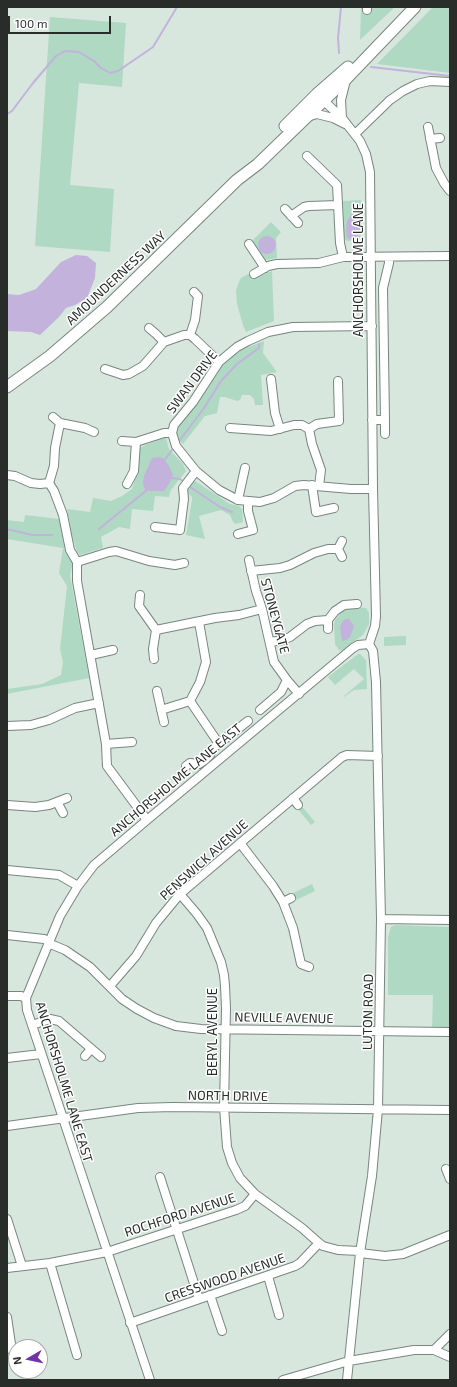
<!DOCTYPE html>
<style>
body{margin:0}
#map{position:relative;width:457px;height:1387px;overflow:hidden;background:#d7e7de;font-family:"Exo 2",sans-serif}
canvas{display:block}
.frame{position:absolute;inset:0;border:8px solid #282d2a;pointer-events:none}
.north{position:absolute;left:8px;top:1339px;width:40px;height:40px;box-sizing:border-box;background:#fff;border:1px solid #a9abaa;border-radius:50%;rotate:261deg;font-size:11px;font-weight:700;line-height:16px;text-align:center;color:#282d2a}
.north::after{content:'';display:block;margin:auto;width:14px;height:18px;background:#6f32a7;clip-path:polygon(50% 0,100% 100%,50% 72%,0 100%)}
.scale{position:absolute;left:8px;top:16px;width:103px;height:18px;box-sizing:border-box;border:2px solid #282d2a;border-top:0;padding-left:5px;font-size:12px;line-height:14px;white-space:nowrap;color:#282d2a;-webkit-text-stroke:3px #fff;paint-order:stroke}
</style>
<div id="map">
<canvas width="457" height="1387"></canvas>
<div class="frame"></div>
<div class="north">N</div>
<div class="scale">100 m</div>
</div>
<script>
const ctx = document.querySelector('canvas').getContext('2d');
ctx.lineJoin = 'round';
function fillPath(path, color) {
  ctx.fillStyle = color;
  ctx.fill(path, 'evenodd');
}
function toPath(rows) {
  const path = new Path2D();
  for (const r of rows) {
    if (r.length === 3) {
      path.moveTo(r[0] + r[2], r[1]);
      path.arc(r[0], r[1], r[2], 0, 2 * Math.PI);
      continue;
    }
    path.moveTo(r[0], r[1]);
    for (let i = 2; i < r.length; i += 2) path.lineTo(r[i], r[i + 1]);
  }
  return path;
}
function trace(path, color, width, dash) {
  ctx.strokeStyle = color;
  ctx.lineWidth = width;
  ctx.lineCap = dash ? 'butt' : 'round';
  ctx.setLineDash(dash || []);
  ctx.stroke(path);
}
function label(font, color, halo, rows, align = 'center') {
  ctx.font = font + ' "Exo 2",sans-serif';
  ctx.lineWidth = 3;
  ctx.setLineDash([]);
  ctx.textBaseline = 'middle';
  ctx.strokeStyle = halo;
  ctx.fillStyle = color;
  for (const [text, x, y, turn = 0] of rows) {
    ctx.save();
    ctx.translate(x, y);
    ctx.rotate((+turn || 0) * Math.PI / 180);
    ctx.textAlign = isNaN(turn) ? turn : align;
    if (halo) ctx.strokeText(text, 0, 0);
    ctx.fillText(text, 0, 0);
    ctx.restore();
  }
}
fillPath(toPath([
 [361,7,395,7,360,40],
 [433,7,450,7,450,73,377,64],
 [50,17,126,23,122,87,79,83,70,185,114,189,110,252,35,246],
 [361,200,361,235,359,240,347,241,344,238,343,201],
 [271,222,281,232,276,238,277,258,265,260,252,241],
 [272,271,274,321,246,332,243,325,237,304,236,291,238,284,241,278,248,274,254,278],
 [264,341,263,353,277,372,261,375,263,405,255,405,254,399,250,395,242,395,240,400,237,401,225,397,220,397,217,413,205,416,183,444,178,439,177,433,179,425,199,401,219,368,230,357,246,348],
 [164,438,166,438,169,449,183,464,186,471,171,490,169,497,155,496,153,511,132,509,130,529,119,527,101,537,103,548,80,555,77,552,72,535,67,509,90,512,93,498,111,501,122,496,132,489,136,476,139,449,145,445],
 [195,481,230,504,239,506,242,509,243,522,236,524,233,522,230,515,221,510,199,516,205,539,186,535,192,500,192,497,186,491,192,483],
 [25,515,59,519,65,552,73,563,70,575,89,678,7,694,7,689,42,684,61,675,63,662,60,649,67,586,59,573,63,548,7,539,7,520,24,522],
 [356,607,366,608,369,613,369,624,363,635,353,642,343,651,339,650,335,644,334,625,335,620,339,615,344,610],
 [406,636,406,645,384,646,384,637],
 [358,654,360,654,366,660,367,689,354,690,344,697,344,696,364,679,354,669,335,685,328,677],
 [300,804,315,822,311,825,296,807],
 [312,884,315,891,292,902,289,895],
 [395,925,450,927,450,1028,432,1028,433,995,388,995,388,937,391,927]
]), '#afd9c3');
fillPath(toPath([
 [354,213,357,214,359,216,360,232,358,236,352,240,347,238,346,229,347,221,351,215],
 [267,245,9],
 [76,255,87,256,96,263,95,278,87,298,75,305,66,308,59,317,40,335,31,332,7,331,7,294,19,295,36,289,61,262],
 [158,457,163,458,169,466,173,475,169,484,164,491,151,491,145,490,143,483,144,476,152,458],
 [345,619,349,619,354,626,350,637,346,640,342,641,340,627,342,622]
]), '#c3b2db');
trace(toPath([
 [339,53,338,38,341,7],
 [371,67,450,76],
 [7,114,12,111,33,83,56,56,65,51,79,52,94,61,101,68,110,73,118,71,153,47,177,7],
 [177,444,204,408,221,381,237,364,259,348,259,344],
 [164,461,174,447],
 [171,478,180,479,184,482],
 [187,485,220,507,232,512],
 [7,529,32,535,52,535],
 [99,529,147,490]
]), '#c3b2db', 2);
const minor = toPath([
 [367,10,367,7],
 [320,97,342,118,360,141,366,154,370,172,373,489,376,616,375,626,369,644],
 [307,117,317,114,333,118,345,124],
 [342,118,341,100,346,80],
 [428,127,436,168,444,183,450,191],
 [355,134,390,100,403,91,417,84,430,81,450,82],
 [430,139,440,138],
 [307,156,337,185,340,243,343,257],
 [285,209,298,223],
 [291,216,304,207,309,206,338,205],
 [249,244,265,268],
 [254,274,268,266,277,264,319,263,343,257,450,256],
 [372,326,293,327,268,332,248,341,237,347,219,362,193,402,174,425,172,433,176,446,196,471,219,490,238,500,260,502,274,498,295,486,304,485,351,489,373,489],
 [149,328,156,334,164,342],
 [190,335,195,320,198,296,194,292],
 [105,369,123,375,129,374,143,366,164,342,184,335,190,335,195,339,219,362],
 [271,379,275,413,280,429],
 [53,417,60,423],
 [372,420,385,420,383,288,389,263,389,257],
 [385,420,385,434],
 [230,428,271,431,294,425,302,425,309,429],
 [309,429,317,424,339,421,338,381],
 [309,429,312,444,321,470,319,486],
 [122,441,136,442,164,433,172,433],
 [7,475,15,476,31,483,40,484,49,483],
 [49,483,54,466,55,448,60,423,85,428,94,432],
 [49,483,54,491,63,515,70,550,77,562],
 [127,484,134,471,136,442],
 [312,485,316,512,334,508],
 [238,500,245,468],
 [155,527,180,530,184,499,183,488,196,471],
 [238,534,253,530,248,511,248,502],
 [338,549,342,557],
 [249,560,256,591,262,609,274,662,287,680,299,694],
 [251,571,280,568,290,565,314,553,328,549,338,549,342,541],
 [140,595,139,606,156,630,153,649,154,659],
 [328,629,328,620],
 [156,630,215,618,239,615,262,609],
 [270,642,283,640,290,637,307,624,315,621,328,620,335,611,344,605,357,604],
 [91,655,113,650],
 [157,691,164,722],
 [190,701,219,744],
 [161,710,190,701,200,682,206,662,199,622],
 [260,710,281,692,287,680],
 [7,726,31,725,49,720,75,708,99,703],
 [106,744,132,742],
 [186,766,190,763,199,764,205,760,210,755,213,748,248,721],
 [293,798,298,805],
 [57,802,63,813],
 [7,805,35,807,49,805,67,798],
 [147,820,107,766,106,744,77,581,77,562,109,552,116,551,149,561,175,565,184,563],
 [240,843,273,886,283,902,293,928,301,964,309,967],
 [7,870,59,875,78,886],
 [180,894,197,914,207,928,221,962,224,975,225,986,226,1008,224,1107,227,1147,232,1163,240,1178,255,1194,302,1228,319,1243,323,1246,338,1250,360,1251],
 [283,902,291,898],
 [381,919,450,920],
 [7,935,44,939,49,941],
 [48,943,65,950,90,967,122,999,137,1009,154,1018,176,1026,201,1029,450,1032],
 [110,986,136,956,156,923,180,894,342,757,347,755,378,756],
 [7,996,21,996,26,998],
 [32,1025,50,1019,59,1021,101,1057],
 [85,1056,91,1049],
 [7,1058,41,1054],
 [7,1126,138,1108,172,1107,450,1110],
 [446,1169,450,1179],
 [160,1177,199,1299],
 [7,1219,22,1266],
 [360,1253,385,1256,403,1254,450,1235],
 [50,1263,77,1355],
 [7,1268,50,1263,107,1252,236,1210,245,1206,255,1194],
 [268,1276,279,1315],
 [210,1295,222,1331],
 [7,1317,12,1351],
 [130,1323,295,1266,300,1263,319,1243],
 [434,1350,450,1334],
 [150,1380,27,1010,26,998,60,916,78,886,94,865,147,820,353,648,358,645,369,644],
 [283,1380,349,1361,414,1350,434,1350,450,1357],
 [347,1380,360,1253,372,1176,378,1109,381,919,376,682,373,651,369,644]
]);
const highway = toPath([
 [285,126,317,94,348,67],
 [7,387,50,356,107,307,237,180,258,164,346,79,415,7]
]);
trace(minor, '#78867f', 10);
trace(highway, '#78867f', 13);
trace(minor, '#fff', 8);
trace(highway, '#fff', 11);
label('13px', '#282d2a', '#fff', [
 ["ANCHORSHOLME LANE",359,270,-90],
 ["AMOUNDERNESS WAY",116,278,-43],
 ["SWAN DRIVE",192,382,-53],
 ["STONEYGATE",275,616,75],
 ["ANCHORSHOLME LANE EAST",176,780,-40],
 ["PENSWICK AVENUE",204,860,-42],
 ["LUTON ROAD",368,1012,-89],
 ["NEVILLE AVENUE",284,1018,1],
 ["BERYL AVENUE",213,1032,-90],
 ["ANCHORSHOLME LANE EAST",64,1082,73],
 ["NORTH DRIVE",228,1096,1],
 ["ROCHFORD AVENUE",180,1215,-18],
 ["CRESSWOOD AVENUE",225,1278,-19]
]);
</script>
